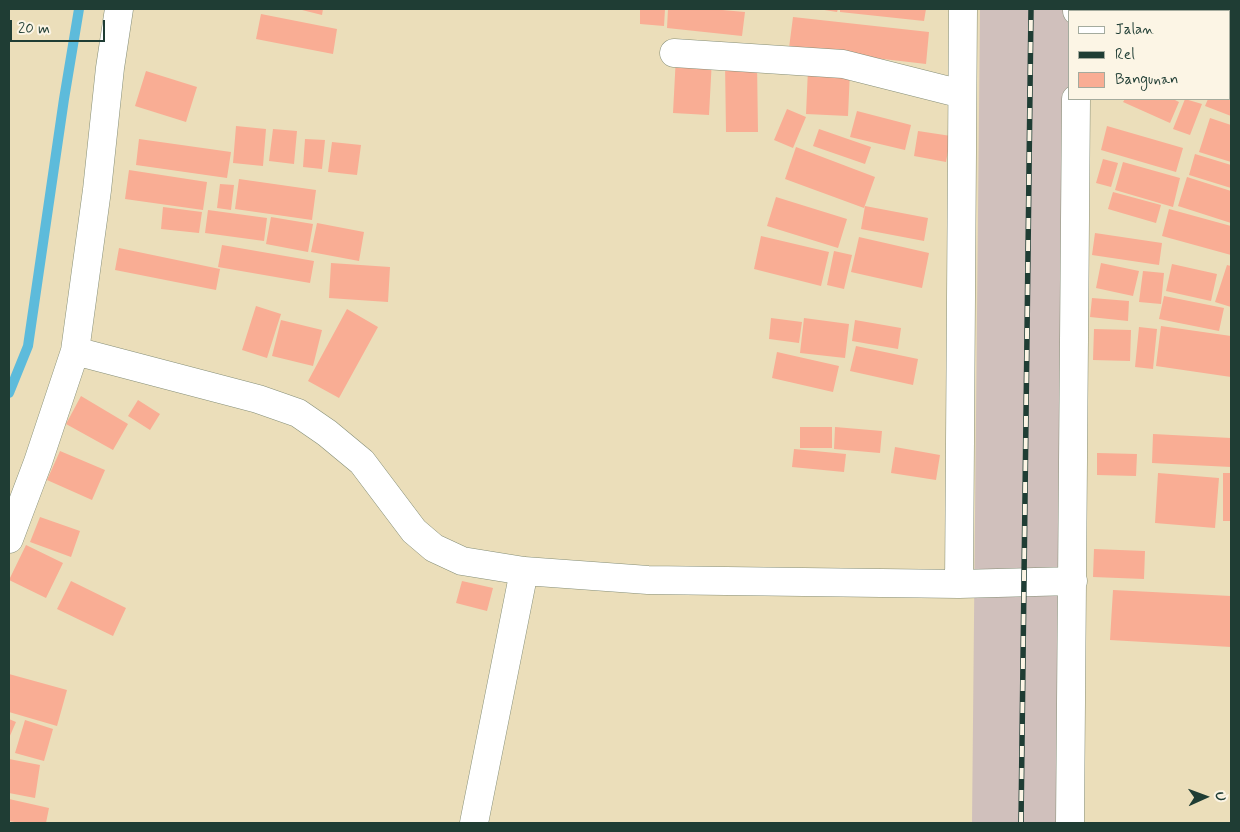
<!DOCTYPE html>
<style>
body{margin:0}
#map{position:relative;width:1240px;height:832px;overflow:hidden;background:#ebdeba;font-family:Mynerve,sans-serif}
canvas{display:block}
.frame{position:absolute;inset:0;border:10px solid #1f3d34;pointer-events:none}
.legend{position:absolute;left:1068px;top:10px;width:162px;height:90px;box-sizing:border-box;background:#fcf5e5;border:1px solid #a4ab9e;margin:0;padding:6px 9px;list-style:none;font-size:15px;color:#1f3d34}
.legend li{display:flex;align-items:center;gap:10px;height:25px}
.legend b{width:25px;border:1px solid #a4ab9e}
.north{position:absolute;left:1180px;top:772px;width:50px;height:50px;-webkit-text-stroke:4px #fcf5e5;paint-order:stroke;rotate:88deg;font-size:14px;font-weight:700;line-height:20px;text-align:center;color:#1f3d34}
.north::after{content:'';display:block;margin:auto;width:18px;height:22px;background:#1f3d34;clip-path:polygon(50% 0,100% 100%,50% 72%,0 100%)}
.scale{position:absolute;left:10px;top:20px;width:95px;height:22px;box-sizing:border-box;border:2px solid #1f3d34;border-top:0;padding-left:6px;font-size:15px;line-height:18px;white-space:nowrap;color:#1f3d34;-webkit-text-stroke:4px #fcf5e5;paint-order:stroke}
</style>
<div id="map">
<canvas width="1240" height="832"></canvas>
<div class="frame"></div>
<ul class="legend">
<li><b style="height:6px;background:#fff"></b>Jalan</li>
<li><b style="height:6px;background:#1f3d34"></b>Rel</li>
<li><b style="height:14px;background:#f9ad94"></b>Bangunan</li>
</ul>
<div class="north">U</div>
<div class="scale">20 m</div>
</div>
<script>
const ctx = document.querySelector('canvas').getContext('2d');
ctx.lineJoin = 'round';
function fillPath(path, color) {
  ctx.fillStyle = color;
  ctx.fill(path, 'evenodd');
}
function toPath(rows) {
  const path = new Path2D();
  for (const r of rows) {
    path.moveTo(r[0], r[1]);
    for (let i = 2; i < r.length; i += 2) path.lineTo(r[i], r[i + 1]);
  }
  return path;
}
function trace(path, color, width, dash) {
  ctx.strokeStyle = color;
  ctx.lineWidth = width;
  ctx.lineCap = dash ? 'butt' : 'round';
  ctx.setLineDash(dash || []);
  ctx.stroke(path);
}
fillPath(toPath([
 [980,9,1072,9,1069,11,1063,823,972,823]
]), '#d0c0bc');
trace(toPath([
 [9,393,28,346,64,99,79,9]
]), '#5dbbdb', 10);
fillPath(toPath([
 [298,9,323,9,322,15],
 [640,9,665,9,664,26,640,24],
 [668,9,711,9,745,12,742,36,667,28],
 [818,9,838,9,837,12],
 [840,9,926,9,924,21,840,12],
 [261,14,337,29,333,54,256,39],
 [793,17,929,32,926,64,789,48],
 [1229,22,1231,23,1231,65,1229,64],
 [676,56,712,59,709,115,673,113],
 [725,62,757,62,758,132,726,132],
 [808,69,850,71,848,116,806,114],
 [1229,70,1231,71,1231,116,1205,106,1208,99,1229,99],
 [146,71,197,87,186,122,135,106],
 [1125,99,1173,99,1179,102,1170,123,1123,102],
 [1185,99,1202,104,1190,135,1173,129],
 [787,109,806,117,793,148,774,140],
 [857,111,911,125,905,150,850,137],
 [1210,118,1231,125,1231,162,1199,152],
 [236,126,266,129,263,166,233,163],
 [1107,126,1183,148,1176,172,1101,150],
 [273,129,297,131,294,164,269,161],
 [819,129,871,147,865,164,813,146],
 [918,131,951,136,946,162,914,156],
 [139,139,231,152,227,178,136,165],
 [305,139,325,140,322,169,303,167],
 [332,142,361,145,357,175,328,172],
 [796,147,875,177,864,208,785,179],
 [1195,154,1231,165,1231,188,1189,175],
 [1103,159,1118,163,1111,187,1096,183],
 [1123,162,1180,178,1173,207,1115,190],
 [129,170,207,182,203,210,125,199],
 [1187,177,1231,191,1231,223,1178,206],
 [239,179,316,190,312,220,235,209],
 [220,184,234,185,231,210,217,208],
 [1113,192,1161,205,1156,223,1108,209],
 [776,197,847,219,838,248,767,226],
 [865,206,928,218,924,241,861,229],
 [163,207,202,212,199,233,161,229],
 [1169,209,1231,226,1231,255,1162,236],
 [208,210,267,218,264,241,205,233],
 [271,217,313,224,308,252,266,244],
 [317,223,364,232,359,261,311,252],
 [1095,233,1162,243,1159,265,1092,255],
 [761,236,829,252,821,286,754,269],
 [859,237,929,253,922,288,851,272],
 [222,245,314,261,310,283,218,267],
 [119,248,220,269,216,290,115,270],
 [834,251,852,255,844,289,827,285],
 [331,263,390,267,388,302,329,298],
 [1101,263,1139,271,1133,296,1096,288],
 [1172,264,1217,274,1211,301,1166,291],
 [1227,265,1231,266,1231,307,1215,302],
 [1143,271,1164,273,1161,304,1139,302],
 [1164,296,1224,308,1219,331,1159,319],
 [1092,298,1129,301,1128,321,1090,317],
 [256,306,281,314,267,358,242,350],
 [347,309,378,327,339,398,308,381],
 [771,318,802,322,799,343,769,339],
 [804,318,849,324,845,358,800,353],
 [281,320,322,330,313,366,272,356],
 [855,320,901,328,898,349,852,341],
 [1161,326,1231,336,1231,377,1156,366],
 [1139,327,1157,329,1153,369,1135,367],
 [1094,329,1131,330,1130,361,1093,360],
 [856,346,918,359,913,385,850,371],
 [777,352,839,366,833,392,772,378],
 [81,396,128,424,113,450,66,424],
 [138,400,160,414,150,430,128,416],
 [800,427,832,427,832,448,800,448],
 [835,427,882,431,880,453,834,449],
 [1153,434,1231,438,1231,467,1152,463],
 [895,447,940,455,936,480,891,473],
 [794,449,846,454,844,472,792,467],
 [60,451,105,470,92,500,47,480],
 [1097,453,1137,454,1136,476,1097,475],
 [1158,473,1219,478,1215,528,1155,523],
 [1223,473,1231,473,1231,521,1223,521],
 [40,517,80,531,71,557,30,542],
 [26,545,63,563,46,598,9,580],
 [1094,549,1145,551,1144,579,1093,577],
 [71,581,126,608,113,636,57,609],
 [462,581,493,588,487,611,456,603],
 [1113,590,1231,596,1231,647,1110,640],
 [9,674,67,690,57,726,9,712],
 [9,719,16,722,9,738],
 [25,720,53,729,44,761,15,753],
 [9,759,40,765,35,798,9,793],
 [9,799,49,808,46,823,20,823,9,821]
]), '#f9ad94');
const minor = toPath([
 [1077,11,1077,9],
 [674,53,843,64,962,94],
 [75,351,258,399,298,413,327,433,362,462,414,531,434,548,462,561,524,571,648,580,959,584,1073,581],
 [9,539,38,462,75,351,97,190,110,68,119,9],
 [959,584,963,9],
 [474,823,524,571],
 [1070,823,1076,99]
]);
trace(minor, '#858e77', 29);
trace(minor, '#fff', 28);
const rail = toPath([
 [1021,823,1031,9]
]);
trace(rail, '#1f3d34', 5.5);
trace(rail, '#fcf5e5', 4, [11]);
</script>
